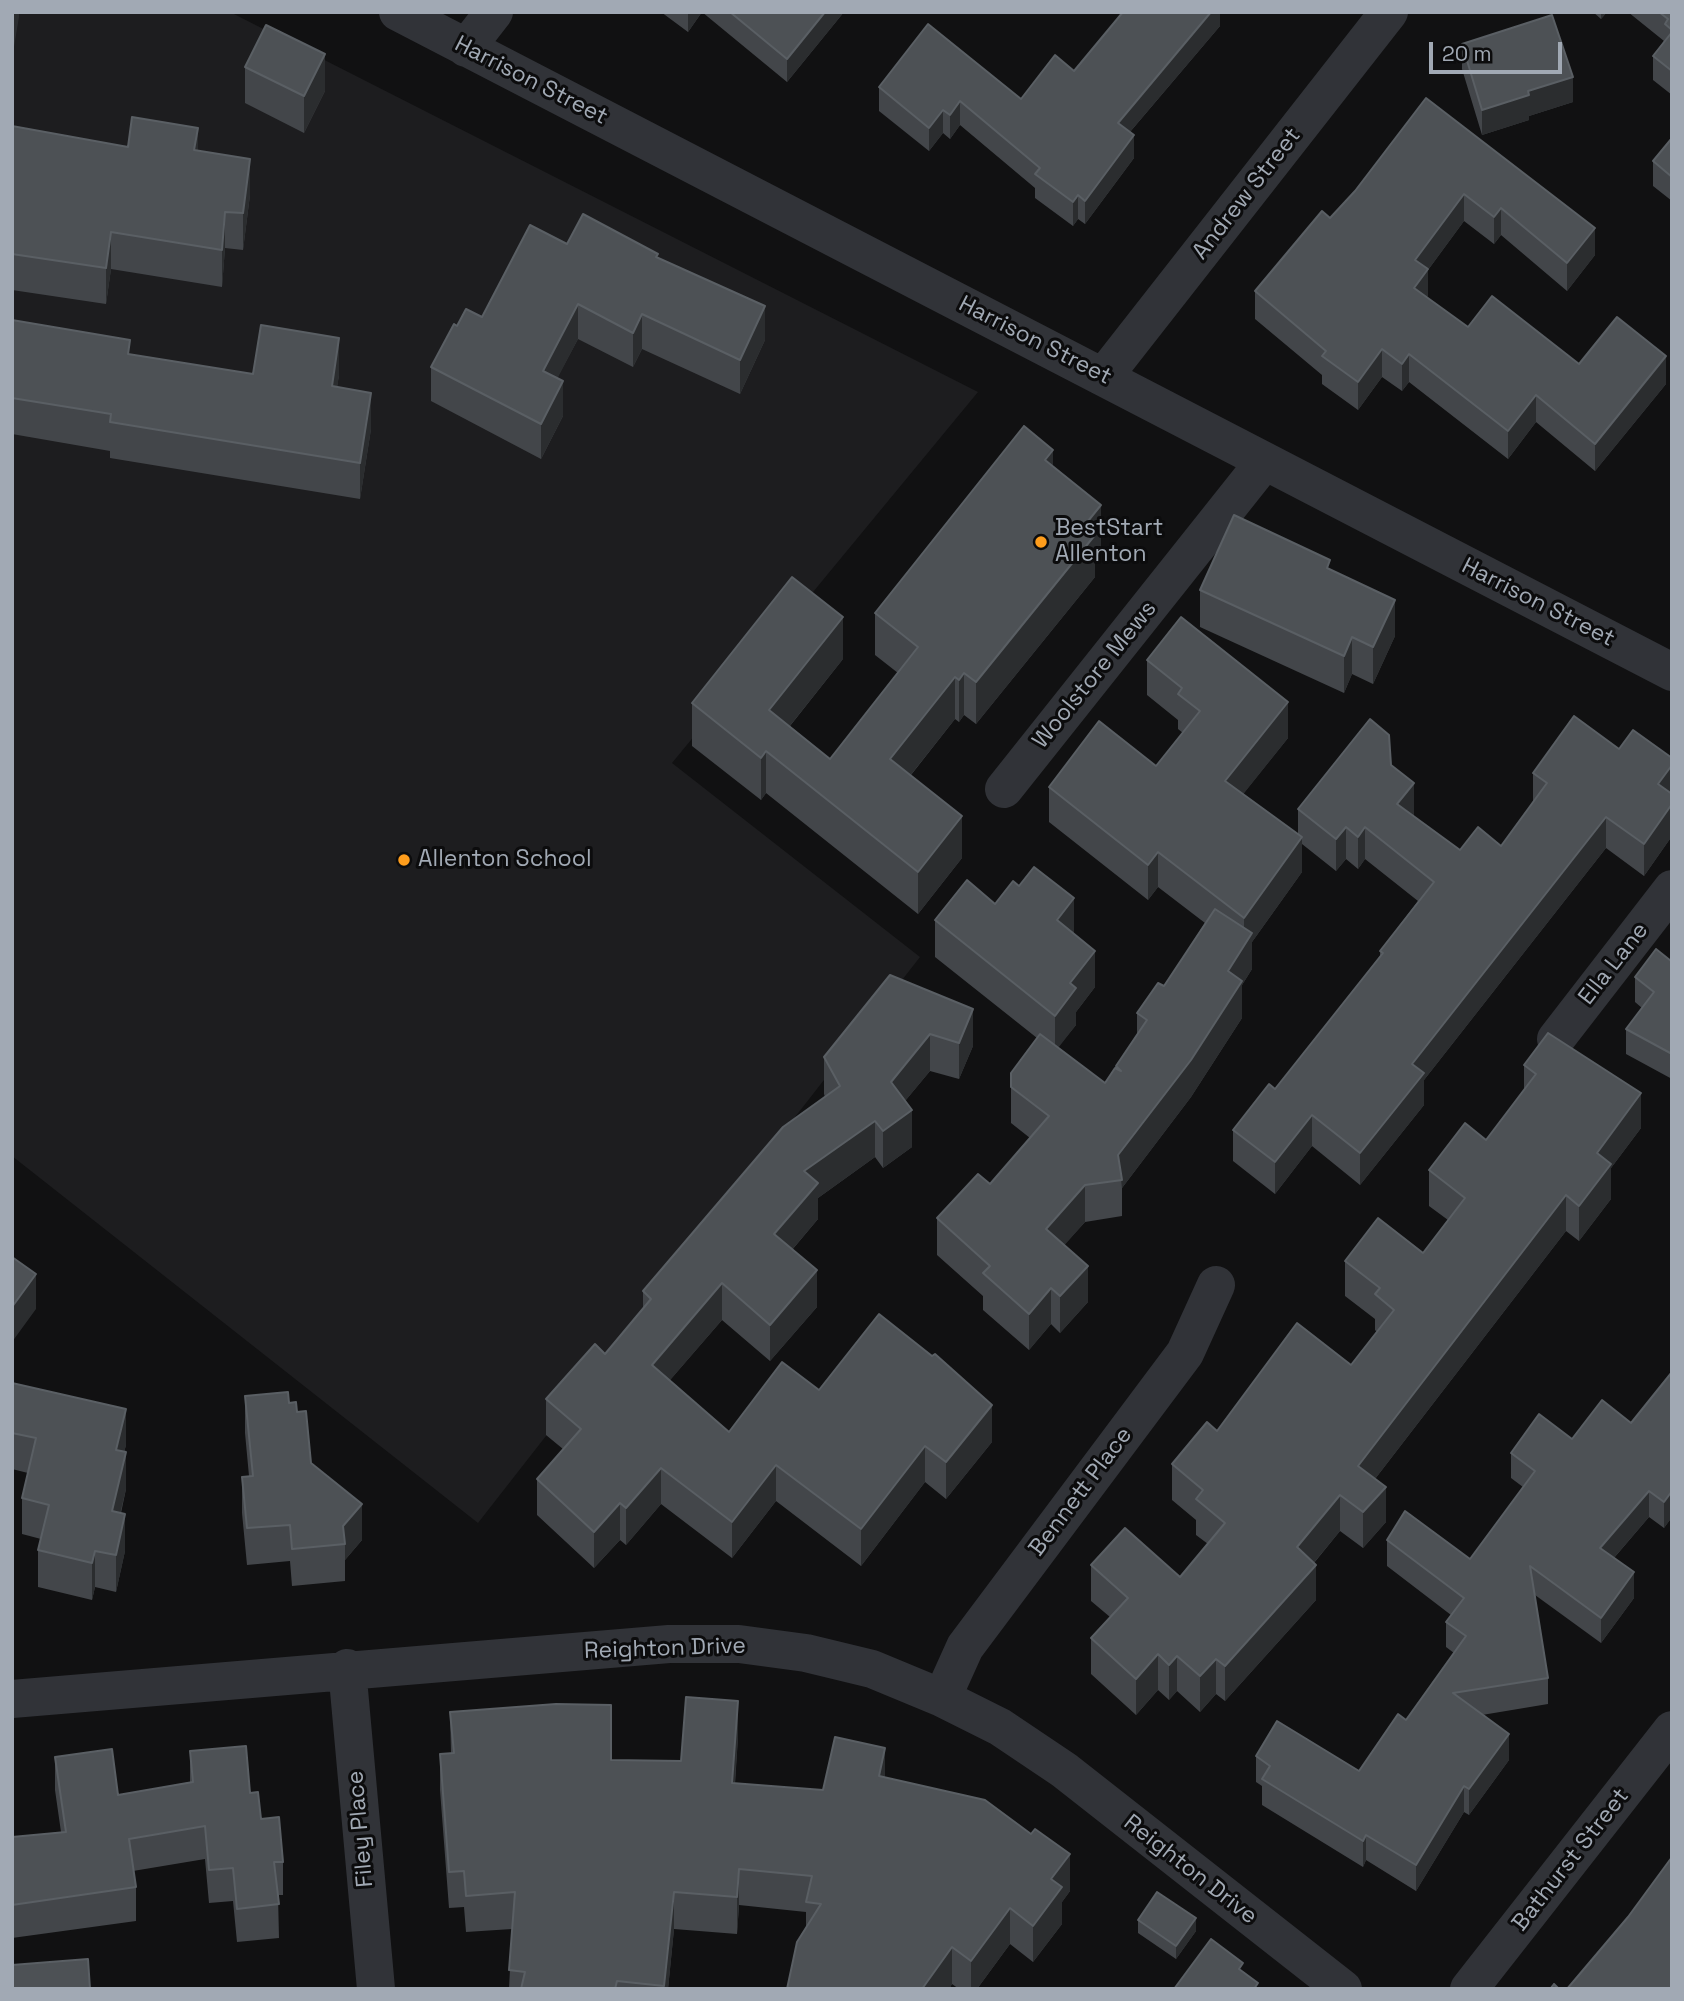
<!DOCTYPE html>
<style>
body{margin:0}
#map{position:relative;width:1684px;height:2001px;overflow:hidden;background:#111112;font-family:"Space Grotesk",sans-serif}
canvas{display:block}
.frame{position:absolute;inset:0;border:14px solid #a1a9b4;pointer-events:none}
.scale{position:absolute;left:1429px;top:42px;width:133px;height:32px;box-sizing:border-box;border:4px solid #a1a9b4;border-top:0;padding-left:9px;font-size:21px;line-height:24px;white-space:nowrap;color:#a1a9b4;-webkit-text-stroke:5px #0c0c0d;paint-order:stroke}
</style>
<div id="map">
<canvas width="1684" height="2001"></canvas>
<div class="frame"></div>
<div class="scale">20 m</div>
</div>
<script>
const ctx = document.querySelector('canvas').getContext('2d');
ctx.lineJoin = 'round';
function fillPath(path, color) {
  ctx.fillStyle = color;
  ctx.fill(path, 'evenodd');
}
function toPath(rows) {
  const path = new Path2D();
  for (const r of rows) {
    path.moveTo(r[0], r[1]);
    for (let i = 2; i < r.length; i += 2) path.lineTo(r[i], r[i + 1]);
  }
  return path;
}
function trace(path, color, width, dash) {
  ctx.strokeStyle = color;
  ctx.lineWidth = width;
  ctx.lineCap = dash ? 'butt' : 'round';
  ctx.setLineDash(dash || []);
  ctx.stroke(path);
}
function label(font, color, halo, rows, align = 'center') {
  ctx.font = font + ' "Space Grotesk",sans-serif';
  ctx.lineWidth = 6;
  ctx.setLineDash([]);
  ctx.textBaseline = 'middle';
  ctx.strokeStyle = halo;
  ctx.fillStyle = color;
  for (const [text, x, y, turn = 0] of rows) {
    ctx.save();
    ctx.translate(x, y);
    ctx.rotate((+turn || 0) * Math.PI / 180);
    ctx.textAlign = isNaN(turn) ? turn : align;
    if (halo) ctx.strokeText(text, 0, 0);
    ctx.fillText(text, 0, 0);
    ctx.restore();
  }
}
fillPath(toPath([
 [12,12,230,12,978,392,672,763,920,957,478,1523,12,1156]
]), '#1d1d1f');
trace(toPath([
 [398,12,1672,672],
 [466,48,494,12],
 [1104,376,1389,12],
 [1004,789,1264,462],
 [1556,1039,1672,889],
 [347,1668,376,1989],
 [942,1698,965,1647,1185,1353,1216,1285],
 [12,1699,669,1644,739,1644,806,1653,872,1669,942,1698,1000,1727,1064,1770,1343,1989],
 [1469,1989,1672,1730]
]), '#313338', 38);
fillPath(toPath([
 [661,12,844,12,787,82,702,12,688,32],
 [1220,12,1220,26,1130,132,1134,158,1085,224,1078,219,1073,226,1035,198,1035,188,960,125,950,139,943,133,929,151,879,111,879,87,1021,99,1074,71],
 [1593,12,1607,12,1601,19],
 [1628,12,1672,12,1672,95,1653,80,1653,56,1664,41],
 [1462,44,1573,102,1529,116,1529,120,1482,135,1462,69],
 [245,67,325,91,304,133,245,103],
 [1426,98,1595,255,1567,291,1501,235,1494,244,1464,221,1428,270,1427,297,1468,327,1579,364,1666,384,1595,471,1536,422,1508,459,1409,382,1402,391,1382,377,1358,410,1322,384,1322,375,1255,319,1255,291,1330,218,1355,191],
 [12,126,128,147,198,150,250,195,243,250,225,248,222,287,111,269,106,304,12,290],
 [1672,138,1672,201,1653,186,1653,161],
 [567,244,658,258,765,340,740,394,642,349,633,367,578,339,557,378,563,416,541,459,431,401,431,367,457,326,482,317],
 [12,320,130,354,253,374,339,375,337,387,371,429,360,499,110,458,110,451,12,434],
 [1053,467,1101,547,1095,555,1095,577,976,724,964,715,959,722,955,719,911,775,962,858,918,914,766,793,761,800,692,746,692,703,843,659,790,726,830,759,898,673,875,655,875,613],
 [1330,569,1395,636,1373,684,1352,674,1344,693,1200,627,1200,590],
 [1147,660,1288,738,1243,794,1298,834,1298,809,1391,765,1414,815,1413,816,1460,850,1501,846,1533,803,1533,773,1619,749,1672,758,1672,836,1644,876,1606,848,1424,1080,1424,1105,1360,1185,1312,1146,1275,1194,1233,1161,1233,1130,1275,1089,1380,956,1380,951,1418,901,1365,859,1358,869,1346,859,1336,871,1302,844,1302,872,1252,942,1252,969,1242,985,1242,1018,1191,1097,1122,1188,1122,1216,1085,1222,1064,1245,1088,1302,1060,1333,1051,1324,1029,1350,983,1310,983,1296,937,1255,937,1218,990,1184,1030,1138,1011,1123,1011,1073,1037,1038,935,957,935,920,995,904,1074,934,1095,987,1076,1012,1076,1025,1058,1047,1105,1083,1116,1069,1116,1066,1137,1034,1137,1013,1164,986,1205,923,1158,887,1148,900,1049,822,1049,787,1156,766,1183,733,1178,729,1178,720,1147,695],
 [1672,959,1672,1079,1626,1054,1626,1029,1642,1008,1635,1002,1635,977],
 [890,975,973,1046,959,1079,930,1071,905,1101,912,1147,883,1168,875,1157,818,1198,818,1219,792,1250,817,1307,770,1361,722,1320,670,1380,729,1432,819,1390,992,1442,946,1499,925,1482,861,1566,776,1501,732,1558,661,1504,626,1545,620,1540,594,1568,537,1515,537,1479,563,1449,546,1435,546,1399,605,1354,643,1310,643,1291,825,1097,824,1094,824,1057],
 [1524,1065,1641,1128,1611,1168,1611,1199,1579,1241,1566,1231,1375,1479,1386,1522,1363,1548,1340,1531,1314,1563,1316,1600,1225,1701,1216,1694,1200,1712,1177,1691,1169,1700,1158,1690,1136,1715,1091,1674,1091,1638,1110,1617,1091,1601,1091,1565,1180,1577,1208,1544,1196,1535,1196,1520,1172,1500,1172,1464,1217,1431,1351,1365,1377,1332,1375,1330,1375,1319,1345,1296,1345,1261,1423,1253,1448,1220,1429,1206,1429,1170,1486,1140,1524,1090],
 [1672,1372,1672,1517,1664,1528,1649,1517,1614,1558,1634,1598,1601,1643,1535,1595,1548,1678,1548,1704,1482,1715,1509,1760,1469,1815,1464,1812,1416,1891,1366,1860,1363,1867,1262,1805,1262,1786,1256,1782,1256,1756,1359,1771,1406,1720,1454,1653,1446,1647,1446,1622,1451,1615,1387,1566,1387,1540,1470,1559,1523,1487,1511,1478,1511,1453,1572,1439,1631,1423],
 [12,1383,126,1445,124,1452,126,1489,121,1513,125,1551,116,1592,95,1587,92,1600,38,1587,38,1550,41,1539,22,1534,22,1498,28,1473,12,1469],
 [245,1396,289,1403,297,1412,311,1463,362,1540,345,1560,345,1581,292,1586,290,1561,247,1565,242,1513,242,1477,249,1476,245,1433],
 [450,1712,611,1760,681,1761,738,1737,735,1784,823,1790,885,1777,1070,1891,1062,1902,1062,1924,1033,1962,1010,1944,977,1989,959,1989,952,1984,949,1989,787,1989,806,1928,806,1912,739,1905,737,1934,674,1929,668,1989,509,1989,512,1929,466,1932,464,1907,449,1908,440,1790,440,1754,451,1753],
 [190,1751,250,1793,261,1819,283,1862,283,1895,278,1895,279,1938,237,1942,233,1901,209,1903,205,1859,133,1871,136,1887,136,1921,12,1938,12,1837,61,1832,55,1790,55,1757,118,1795,190,1782],
 [1138,1920,1196,1931,1176,1959,1138,1933]
]), '#43464a');
fillPath(toPath([
 [14,12,19,12,19,17,12,59,12,23],
 [688,12,702,12,688,32],
 [825,12,844,12,787,82,787,59],
 [1211,12,1220,12,1220,26,1118,146,1118,123],
 [1601,12,1607,12,1601,19],
 [325,54,325,91,304,133,304,96],
 [1573,77,1573,102,1529,116,1529,120,1482,135,1482,110,1528,91],
 [960,101,960,125,950,139,950,115],
 [943,110,943,133,929,151,929,128],
 [198,128,198,164,194,150],
 [1134,135,1134,158,1085,224,1085,201],
 [250,159,250,195,243,250,243,213],
 [1464,194,1464,221,1428,270,1428,296,1414,315,1415,260],
 [1078,195,1078,219,1073,226,1073,202],
 [1501,208,1501,235,1494,244,1494,217],
 [225,212,225,248,222,287,222,250],
 [1595,228,1595,255,1567,291,1567,263],
 [111,232,111,269,106,304,106,268],
 [578,304,578,339,543,406,543,371],
 [765,306,765,340,740,394,740,360],
 [642,314,642,349,633,367,633,333],
 [339,338,339,375,332,423,332,386],
 [1382,349,1382,377,1358,410,1358,382],
 [1409,354,1409,382,1402,391,1402,364],
 [1666,356,1666,384,1595,471,1595,444],
 [563,381,563,416,541,459,541,424],
 [371,393,371,429,360,499,360,463],
 [1536,395,1536,422,1508,459,1508,431],
 [1053,450,1053,492,1045,460],
 [1101,505,1101,547,1095,555,1095,577,976,724,976,682,1084,526],
 [1395,600,1395,636,1373,684,1373,647],
 [843,617,843,659,769,752,769,710],
 [1352,637,1352,674,1344,693,1344,656],
 [964,673,964,715,959,722,959,680],
 [955,677,955,719,890,801,890,759],
 [1288,702,1288,738,1225,817,1225,781],
 [766,751,766,793,761,800,761,758],
 [1672,765,1672,797,1658,784],
 [1414,783,1414,815,1397,836,1397,804],
 [1672,804,1672,836,1644,876,1644,844],
 [962,816,962,858,918,914,918,872],
 [1606,817,1606,848,1424,1080,1424,1105,1360,1185,1360,1153,1412,1064],
 [1346,827,1346,859,1336,871,1336,839],
 [1365,827,1365,859,1358,869,1358,837],
 [1302,837,1302,872,1252,942,1252,969,1242,985,1242,1018,1191,1097,1122,1188,1118,1155,1228,971,1244,946,1244,918],
 [1158,852,1158,887,1148,900,1148,865],
 [1074,898,1074,934,1057,920],
 [1095,951,1095,987,1076,1012,1076,1025,1055,1052,1055,1016,1070,983],
 [973,1009,973,1046,959,1079,959,1043],
 [930,1034,930,1071,891,1118,891,1082],
 [1641,1093,1641,1128,1611,1168,1611,1199,1579,1241,1579,1206,1597,1153],
 [912,1110,912,1147,883,1168,883,1131],
 [1312,1115,1312,1146,1275,1194,1275,1162],
 [875,1121,875,1157,818,1198,818,1219,774,1271,774,1234,804,1171],
 [1085,1185,1085,1222,1046,1266,1046,1229],
 [1566,1195,1566,1231,1358,1501,1358,1466],
 [1088,1266,1088,1302,1060,1333,1060,1296],
 [817,1270,817,1307,770,1361,770,1325],
 [36,1274,36,1309,12,1342,12,1307],
 [722,1283,722,1320,652,1401,652,1365],
 [1051,1288,1051,1324,1029,1350,1029,1314],
 [992,1405,992,1442,946,1499,946,1462],
 [126,1409,126,1445,116,1487,116,1450],
 [925,1446,925,1482,861,1566,861,1529],
 [126,1452,126,1489,112,1548,112,1511],
 [776,1465,776,1501,732,1558,732,1522],
 [661,1468,661,1504,626,1545,626,1508],
 [1386,1487,1386,1522,1363,1548,1363,1512],
 [1649,1491,1649,1517,1600,1574,1600,1548],
 [1672,1491,1672,1517,1664,1528,1664,1502],
 [1340,1495,1340,1531,1297,1583,1297,1547],
 [620,1503,620,1540,594,1568,594,1532],
 [362,1504,362,1540,345,1560,345,1544,343,1526],
 [125,1514,125,1551,116,1592,116,1555],
 [95,1551,95,1587,92,1600,92,1563],
 [1316,1565,1316,1600,1225,1701,1225,1666],
 [1634,1572,1634,1598,1601,1643,1601,1618],
 [1158,1654,1158,1690,1136,1715,1136,1679],
 [1177,1656,1177,1691,1169,1700,1169,1665],
 [1216,1659,1216,1694,1200,1712,1200,1676],
 [738,1701,738,1737,732,1820,732,1783],
 [1509,1734,1509,1760,1469,1815,1469,1789],
 [885,1748,885,1785,879,1776],
 [1464,1786,1464,1812,1416,1891,1416,1865],
 [1366,1835,1366,1860,1363,1867,1363,1841],
 [1070,1854,1070,1891,1062,1902,1062,1924,1033,1962,1033,1926,1051,1879],
 [739,1869,739,1905,737,1934,737,1897],
 [674,1892,674,1929,668,1989,664,1989],
 [1010,1908,1010,1944,977,1989,971,1989,971,1961],
 [1196,1918,1196,1931,1176,1959,1176,1946],
 [952,1947,952,1984,949,1989,922,1989]
]), '#2b2d2f');
const building = toPath([
 [730,12,825,12,787,59,730,12],
 [1123,12,1211,12,1118,123,1134,135,1085,201,1078,195,1073,202,1035,174,1040,168,960,101,950,115,943,110,929,128,879,87,928,24,1021,99,1055,55,1074,71,1123,12],
 [1659,12,1672,12,1672,30,1665,24,1668,19,1659,12],
 [1552,15,1573,77,1528,91,1529,95,1482,110,1462,44,1552,15],
 [266,25,325,54,304,96,245,67,266,25],
 [1672,32,1672,71,1653,56,1672,32],
 [1426,98,1595,228,1567,263,1501,208,1494,217,1464,194,1415,260,1428,269,1414,288,1468,327,1492,296,1579,364,1617,317,1666,356,1595,444,1536,395,1508,431,1409,354,1402,364,1382,349,1358,382,1322,356,1326,351,1255,291,1322,211,1330,218,1355,191,1426,98],
 [132,117,198,128,194,150,250,159,243,213,225,212,222,250,111,232,106,268,12,254,12,126,128,147,132,117],
 [1672,138,1672,177,1653,161,1672,138],
 [583,214,658,254,656,257,765,306,740,360,642,314,633,333,578,304,543,371,563,381,541,424,431,367,454,324,457,326,466,309,482,317,530,225,567,244,583,214],
 [12,320,130,340,128,354,253,374,261,325,339,338,332,386,371,393,360,463,110,422,111,414,12,398,12,320],
 [1024,426,1053,450,1045,460,1101,505,1084,526,1095,535,976,682,964,673,959,680,955,677,890,759,962,816,918,872,766,751,761,758,692,703,792,577,843,617,769,710,830,759,918,647,875,613,1024,426],
 [1234,515,1330,560,1327,568,1395,600,1373,647,1352,637,1344,656,1200,590,1234,515],
 [1181,617,1288,702,1225,781,1302,837,1244,918,1158,852,1148,865,1049,787,1099,721,1156,766,1200,711,1178,694,1182,688,1147,660,1181,617],
 [1574,716,1619,749,1633,730,1672,758,1672,765,1658,784,1672,794,1672,804,1644,844,1606,817,1412,1064,1424,1073,1360,1153,1312,1115,1275,1162,1233,1130,1269,1084,1275,1089,1383,953,1380,951,1434,882,1365,827,1358,837,1346,827,1336,839,1298,809,1370,719,1389,735,1391,765,1414,783,1397,804,1460,850,1478,827,1501,846,1547,783,1533,773,1574,716],
 [1034,867,1074,898,1057,920,1095,951,1070,983,1076,988,1055,1016,935,920,967,880,995,904,1013,881,1019,886,1034,867],
 [1215,909,1252,933,1228,971,1242,981,1191,1060,1118,1155,1122,1180,1085,1185,1046,1229,1088,1266,1060,1296,1051,1288,1029,1314,983,1273,990,1266,937,1218,978,1174,990,1184,1049,1116,1011,1087,1011,1073,1040,1034,1105,1083,1115,1068,1121,1071,1116,1066,1147,1020,1137,1013,1158,983,1164,986,1215,909],
 [1656,949,1671,961,1672,959,1672,1054,1626,1029,1654,992,1635,977,1656,949],
 [890,975,973,1009,959,1043,930,1034,891,1082,912,1110,883,1131,875,1121,804,1171,818,1183,774,1234,817,1270,770,1325,722,1283,652,1365,729,1432,782,1362,819,1390,879,1314,932,1356,935,1354,992,1405,946,1462,925,1446,861,1529,776,1465,732,1522,661,1468,626,1508,620,1503,594,1532,537,1479,581,1429,546,1399,595,1344,605,1354,651,1299,643,1291,783,1127,840,1086,824,1057,890,975],
 [1548,1033,1641,1093,1597,1153,1611,1164,1579,1206,1566,1195,1358,1466,1386,1487,1363,1512,1340,1495,1297,1547,1316,1565,1225,1666,1216,1659,1200,1676,1177,1656,1169,1665,1158,1654,1136,1679,1091,1638,1128,1598,1091,1565,1125,1528,1180,1577,1225,1523,1196,1499,1203,1490,1172,1464,1207,1422,1217,1431,1297,1323,1351,1365,1394,1310,1375,1294,1380,1288,1345,1261,1378,1218,1423,1253,1465,1198,1429,1170,1465,1123,1486,1140,1536,1074,1524,1065,1548,1033],
 [12,1257,36,1274,12,1307,12,1257],
 [1672,1372,1672,1491,1664,1502,1649,1491,1600,1548,1634,1572,1601,1618,1530,1566,1548,1678,1453,1693,1509,1734,1469,1789,1464,1786,1416,1865,1366,1835,1363,1841,1262,1779,1270,1766,1256,1756,1277,1721,1359,1771,1398,1714,1406,1720,1466,1636,1446,1622,1464,1598,1387,1540,1405,1511,1470,1559,1535,1471,1511,1453,1539,1414,1572,1439,1602,1400,1631,1423,1672,1372],
 [12,1383,126,1409,116,1450,126,1452,112,1511,125,1514,116,1555,95,1551,92,1563,38,1550,49,1505,22,1498,36,1438,12,1433,12,1383],
 [288,1392,289,1403,296,1402,297,1412,306,1411,311,1463,362,1504,343,1526,345,1544,292,1549,290,1525,247,1528,242,1477,253,1476,245,1396,288,1392],
 [686,1697,738,1701,732,1783,823,1790,835,1737,885,1748,879,1776,985,1800,1031,1834,1035,1829,1070,1854,1051,1879,1062,1887,1033,1926,1010,1908,971,1961,952,1947,922,1989,787,1989,797,1942,821,1904,806,1902,812,1876,739,1869,737,1897,674,1892,664,1986,617,1981,615,1989,521,1989,525,1972,509,1970,515,1892,466,1896,464,1871,449,1872,440,1754,454,1753,450,1712,556,1704,611,1705,611,1760,681,1761,686,1697],
 [246,1746,250,1793,258,1792,261,1819,279,1817,283,1862,274,1862,279,1904,237,1909,233,1868,209,1870,205,1826,129,1839,136,1887,12,1905,12,1837,66,1832,55,1757,112,1749,118,1795,193,1782,190,1751,246,1746],
 [1672,1857,1672,1989,1567,1989,1628,1917,1672,1857],
 [1157,1892,1196,1918,1176,1946,1138,1920,1157,1892],
 [1211,1939,1243,1963,1239,1969,1258,1983,1254,1989,1174,1989,1211,1939],
 [88,1959,90,1989,12,1989,12,1965,88,1959],
 [1554,1984,1559,1989,1550,1989,1554,1984]
]);
fillPath(building, '#4d5155');
trace(building, '#5a5f64', 2);
for (const [x, y, r, color] of [
 [1041,542,7,"#fe9d1c"],
 [404,860,7,"#fe9d1c"]
]) {
  const dot = new Path2D();
  dot.arc(x, y, r, 0, 2 * Math.PI);
  ctx.fillStyle = color;
  ctx.fill(dot);
  trace(dot, '#0c0c0d', 2.5);
}
label('23px', '#a1a9b4', '#0c0c0d', [
 ["Harrison Street",531,81,27],
 ["Andrew Street",1247,194,-52],
 ["Harrison Street",1035,341,27],
 ["Harrison Street",1538,603,27],
 ["Woolstore Mews",1095,675,-51],
 ["Ella Lane",1614,964,-52],
 ["Bennett Place",1081,1492,-53],
 ["Reighton Drive",665,1649,-2],
 ["Filey Place",361,1829,-95],
 ["Bathurst Street",1571,1860,-52],
 ["Reighton Drive",1190,1870,38]
]);
label('23px', '#a1a9b4', '#0c0c0d', [
 ["BestStart",1055,529],
 ["Allenton",1055,555],
 ["Allenton School",418,860]
], 'left');
</script>
